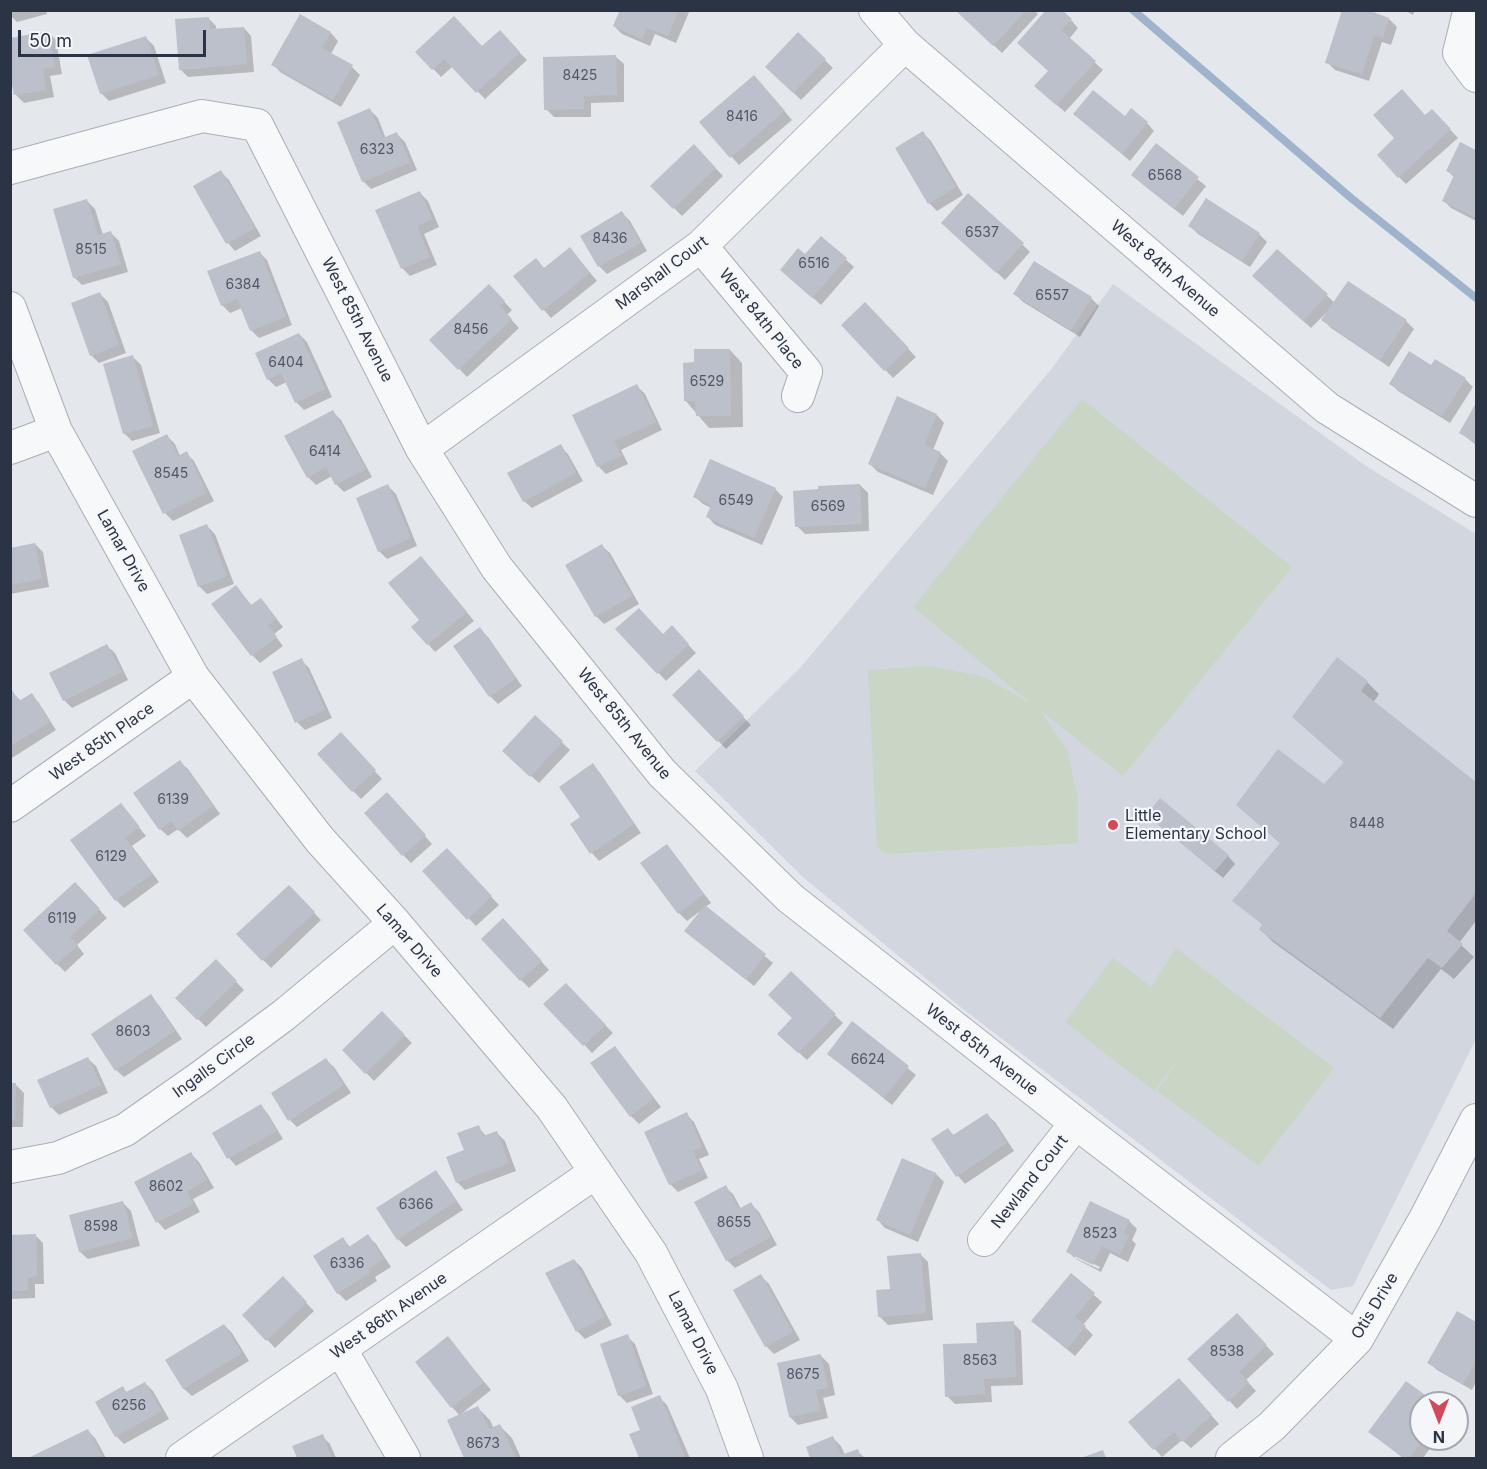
<!DOCTYPE html>
<style>
body{margin:0}
#map{position:relative;width:1487px;height:1469px;overflow:hidden;background:#e4e7ec;font-family:Inter,sans-serif}
canvas{display:block}
.frame{position:absolute;inset:0;border:12px solid #2b3445;pointer-events:none}
.north{position:absolute;left:1409px;top:1391px;width:60px;height:60px;box-sizing:border-box;background:#f4f6f9;border:2px solid #a4a8b1;border-radius:50%;rotate:180deg;font-size:16px;font-weight:700;line-height:24px;text-align:center;color:#2b3445}
.north::after{content:'';display:block;margin:auto;width:21px;height:27px;background:#d1495b;clip-path:polygon(50% 0,100% 100%,50% 72%,0 100%)}
.scale{position:absolute;left:18px;top:30px;width:188px;height:27px;box-sizing:border-box;border:3px solid #2b3445;border-top:0;padding-left:8px;font-size:18px;line-height:21px;white-space:nowrap;color:#2b3445;-webkit-text-stroke:4px #f4f6f9;paint-order:stroke}
</style>
<div id="map">
<canvas width="1487" height="1469"></canvas>
<div class="frame"></div>
<div class="north">N</div>
<div class="scale">50 m</div>
</div>
<script>
const ctx = document.querySelector('canvas').getContext('2d');
ctx.lineJoin = 'round';
function fillPath(path, color) {
  ctx.fillStyle = color;
  ctx.fill(path, 'evenodd');
}
function toPath(rows) {
  const path = new Path2D();
  for (const r of rows) {
    path.moveTo(r[0], r[1]);
    for (let i = 2; i < r.length; i += 2) path.lineTo(r[i], r[i + 1]);
  }
  return path;
}
function trace(path, color, width, dash) {
  ctx.strokeStyle = color;
  ctx.lineWidth = width;
  ctx.lineCap = dash ? 'butt' : 'round';
  ctx.setLineDash(dash || []);
  ctx.stroke(path);
}
function label(font, color, halo, rows, align = 'center') {
  ctx.font = font + ' Inter,sans-serif';
  ctx.lineWidth = 4.5;
  ctx.setLineDash([]);
  ctx.textBaseline = 'middle';
  ctx.strokeStyle = halo;
  ctx.fillStyle = color;
  for (const [text, x, y, turn = 0] of rows) {
    ctx.save();
    ctx.translate(x, y);
    ctx.rotate((+turn || 0) * Math.PI / 180);
    ctx.textAlign = isNaN(turn) ? turn : align;
    if (halo) ctx.strokeText(text, 0, 0);
    ctx.fillText(text, 0, 0);
    ctx.restore();
  }
}
fillPath(toPath([
 [1113,284,1366,466,1476,534,1476,1039,1353,1286,1331,1290,963,1009,804,878,695,771,801,667,1053,367]
]), '#d2d6de');
fillPath(toPath([
 [1082,399,1292,567,1123,776,1040,710,1068,752,1078,800,1078,843,886,854,877,847,868,670,928,666,982,676,1032,704,913,607],
 [1176,948,1334,1068,1259,1166,1157,1091,1182,1054,1154,1091,1065,1022,1113,958,1151,987]
]), '#c9d6c5');
fillPath(toPath([
 [10,10,46,10,47,14,17,22,10,15],
 [621,10,690,10,676,43,655,34,650,46,622,34,614,26],
 [956,10,1034,10,1038,14,1002,53],
 [1404,10,1415,10,1413,15],
 [301,16,331,33,338,41,331,54,352,67,360,75,341,107,280,72,273,64],
 [208,18,216,26,216,30,244,28,251,36,254,72,188,77,180,69],
 [1389,19,1397,27,1391,45,1382,42,1369,81,1335,70,1327,62],
 [1071,20,1078,28,1069,39,1103,70,1065,112,1044,94,1050,71,1027,50],
 [48,32,56,40,62,74,50,76,54,97,24,103,16,95,10,66],
 [499,32,527,60,485,99,453,66,441,77,417,52,482,48],
 [798,34,833,68,801,100,767,67],
 [146,38,154,46,166,83,109,101,101,93],
 [616,57,624,64,624,102,591,103,591,117,554,117,546,109],
 [762,85,792,120,739,165,701,122],
 [370,110,378,118,386,139,397,134,405,142,417,170,371,189,363,181],
 [1075,114,1125,118,1147,123,1154,131,1130,161],
 [1426,116,1440,119,1458,138,1406,184,1399,177],
 [923,133,931,141,963,195,937,211,929,203],
 [1461,144,1476,152,1476,221,1451,208,1443,200,1455,178,1448,171],
 [694,146,723,176,682,216,652,186],
 [1156,146,1206,186,1183,216,1141,183],
 [221,172,229,180,261,236,235,251,228,243,195,187],
 [420,193,428,201,439,227,424,234,437,265,410,276,402,268],
 [87,201,95,209,103,235,111,233,119,241,128,272,82,285,74,277],
 [622,213,630,221,647,251,607,274,599,266],
 [1190,226,1259,234,1267,242,1250,267,1198,234],
 [951,230,1023,245,1030,252,1005,280],
 [822,238,854,267,821,305,790,277],
 [1277,251,1335,303,1348,283,1406,321,1414,329,1389,367,1331,328,1323,320,1328,313,1327,312,1311,328,1262,284],
 [259,252,267,260,292,325,259,338,251,330,242,308,230,313,222,305],
 [577,257,597,281,551,318,515,277,544,270],
 [489,286,512,310,507,315,519,328,467,377,432,340],
 [100,294,108,302,126,353,99,363,91,355],
 [1015,294,1091,298,1099,306,1080,337,1023,302],
 [865,304,916,357,893,378,843,325],
 [299,334,307,342,332,397,304,410,296,402,287,382,276,387,268,379],
 [730,350,742,363,743,427,709,428,685,400],
 [133,357,141,365,160,433,132,441,124,433],
 [1432,367,1465,379,1473,387,1450,423,1398,391,1390,383],
 [637,386,645,394,662,430,621,450,628,464,606,474,598,466,574,416],
 [1476,406,1476,445,1461,433],
 [333,412,341,420,372,477,344,492,336,484,332,476,316,485,308,477],
 [937,415,944,423,933,450,940,453,948,461,933,495,878,472,870,464],
 [167,436,175,444,180,456,186,453,194,461,214,501,173,521,165,513],
 [560,446,568,454,583,481,532,508,524,501],
 [860,485,868,493,869,531,805,534,797,526],
 [388,486,396,494,417,546,387,559,379,551],
 [775,489,783,497,762,545,715,525,708,517,711,508,703,504,695,497],
 [207,526,215,534,234,584,207,594,199,586],
 [35,544,43,552,49,587,10,594,10,549],
 [602,546,610,553,639,604,604,624,596,616],
 [429,566,474,621,435,652,428,644,421,620],
 [236,587,252,606,261,600,283,627,274,634,283,646,260,663,252,655],
 [480,629,488,637,522,686,498,704,490,696],
 [618,629,663,636,679,635,696,653,666,681],
 [107,646,115,653,128,680,72,708,64,700,51,674],
 [301,660,309,668,332,718,305,730,297,722,274,672],
 [699,671,751,725,726,749,674,695],
 [1367,682,1379,694,1373,703,1476,784,1476,921,1459,943,1474,957,1454,979,1441,969,1393,1029,1273,942,1261,930,1263,925,1234,901,1281,844,1238,805,1324,786,1345,763,1306,729],
 [10,690,21,701,31,695,39,703,56,730,12,758],
 [535,717,570,750,539,783,512,759],
 [349,742,382,779,361,799,353,791],
 [180,762,188,769,220,814,187,838,178,829,168,836,160,829],
 [593,765,600,773,641,833,599,861,592,853,582,818],
 [395,802,432,844,411,863,403,855],
 [121,805,146,836,132,846,159,882,124,908,116,900],
 [1156,822,1228,856,1235,864,1223,878],
 [447,850,499,905,476,926,424,871],
 [674,854,711,903,705,907,773,963,754,986,686,931,703,909,687,921,679,913],
 [289,887,321,920,271,968,238,934],
 [83,892,107,918,77,945,84,954,65,972,57,964],
 [511,928,549,970,529,988,521,980],
 [216,961,244,990,206,1027,177,998],
 [791,973,843,1023,807,1060,779,1034,794,1018],
 [566,985,613,1033,592,1053,545,1004],
 [150,996,158,1004,182,1039,124,1077,116,1070],
 [382,1013,412,1043,374,1081,344,1050],
 [853,1023,916,1075,892,1105,829,1054],
 [615,1047,661,1107,639,1124,631,1116],
 [88,1059,96,1066,108,1093,59,1115,51,1107],
 [326,1060,334,1067,351,1093,297,1127,290,1120],
 [10,1085,16,1085,24,1093,23,1127,10,1127],
 [261,1106,268,1114,283,1139,236,1166,229,1158,214,1133],
 [686,1114,694,1122,709,1155,699,1159,708,1178,678,1192,670,1184],
 [987,1115,995,1122,1014,1151,965,1184,958,1176,948,1130,955,1136],
 [478,1127,487,1137,497,1133,505,1141,516,1171,465,1190,457,1182,465,1151],
 [191,1154,199,1162,214,1188,193,1199,200,1212,165,1230,158,1222,136,1183],
 [903,1160,936,1174,944,1182,918,1242,885,1228,878,1220],
 [435,1172,443,1180,463,1210,406,1247,398,1239],
 [725,1187,733,1194,741,1209,751,1204,759,1212,777,1245,735,1268,727,1260],
 [123,1203,131,1211,140,1246,88,1259,80,1252],
 [1129,1221,1137,1229,1132,1240,1136,1244,1128,1262,1110,1253,1101,1272,1076,1259,1068,1252],
 [1075,1255,1100,1267,1099,1269,1075,1258],
 [35,1235,43,1243,44,1284,35,1284,35,1298,10,1299,10,1236],
 [368,1236,376,1244,391,1267,375,1277,377,1281,346,1301,338,1293,343,1239,351,1248],
 [920,1254,928,1262,933,1320,888,1325,880,1317,891,1291],
 [574,1260,582,1268,612,1325,585,1339,577,1331],
 [1071,1275,1102,1302,1083,1325,1093,1335,1075,1356,1041,1328],
 [761,1276,769,1284,800,1340,774,1354,766,1346,735,1290],
 [283,1279,314,1311,275,1348,244,1315],
 [1457,1313,1476,1324,1476,1382,1472,1390,1437,1370,1429,1363],
 [1237,1315,1274,1354,1246,1380,1256,1391,1237,1409,1190,1359],
 [1013,1323,1021,1331,1023,1385,991,1386,992,1402,955,1404,947,1396,979,1344],
 [224,1325,232,1333,249,1361,192,1396,184,1389,167,1361],
 [627,1336,635,1344,653,1394,627,1403,619,1395],
 [448,1338,491,1390,460,1415,478,1408,490,1420,494,1429,500,1426,512,1438,521,1458,466,1458,449,1421,460,1416,452,1407],
 [821,1356,829,1364,835,1395,823,1398,828,1418,798,1425,790,1417],
 [145,1383,153,1391,169,1419,124,1444,116,1436,122,1388,127,1393],
 [1406,1383,1433,1403,1421,1403,1421,1439,1437,1439,1423,1458,1403,1458,1370,1432],
 [1187,1388,1219,1424,1191,1448,1182,1440,1162,1457,1130,1422],
 [659,1397,667,1405,690,1458,641,1458,631,1435,642,1431],
 [87,1430,95,1438,106,1458,31,1458],
 [322,1436,330,1444,336,1458,299,1458,294,1447],
 [833,1438,841,1446,845,1455,857,1451,865,1458,812,1458,808,1448]
]), '#0003');
trace(toPath([
 [1133,10,1351,198,1476,298]
]), '#9fb4cc', 8);
fillPath(toPath([
 [620,10,679,10,668,36,647,28,642,39,613,26],
 [955,10,1027,10,993,46],
 [1046,10,1062,10,1072,19,1061,30,1096,61,1056,105,1034,86,1048,71,1017,43],
 [1342,10,1368,10,1389,18,1383,38,1374,35,1362,74,1325,63],
 [300,14,331,32,322,48,353,65,333,100,271,65],
 [454,16,482,46,500,30,520,52,476,93,444,59,432,70,415,52],
 [209,17,210,29,244,27,247,64,179,70,175,19],
 [48,31,55,67,43,69,46,90,14,95,10,74,10,38],
 [798,32,826,59,793,93,765,67],
 [146,36,159,75,100,94,87,55],
 [616,55,617,95,584,96,584,109,544,110,543,57],
 [754,75,785,111,730,158,699,122],
 [1402,89,1425,115,1432,109,1451,129,1398,178,1377,155,1394,138,1373,115],
 [1093,90,1125,116,1131,108,1148,122,1122,154,1073,114],
 [370,108,383,138,397,132,410,162,362,182,337,122],
 [923,131,956,187,928,204,895,148],
 [1460,142,1476,150,1476,218,1442,201,1454,175,1446,171],
 [1156,143,1199,177,1174,209,1131,175],
 [694,144,716,168,673,209,650,186],
 [221,170,255,228,226,244,193,186],
 [420,191,432,219,417,226,430,257,401,269,375,210],
 [968,193,1024,243,996,273,941,223],
 [1206,198,1260,233,1242,261,1188,226],
 [87,199,98,235,111,231,121,264,73,278,53,209],
 [622,211,641,243,598,267,580,236],
 [821,236,847,258,812,298,780,270,798,248,805,254],
 [570,247,590,273,542,311,513,276,536,258,544,268],
 [1277,249,1328,294,1303,321,1252,276],
 [260,251,286,317,250,331,237,299,221,306,207,271],
 [1034,261,1092,297,1071,330,1013,294],
 [1348,281,1407,320,1380,360,1321,320],
 [489,284,505,301,500,306,512,319,458,370,429,340],
 [100,292,119,345,90,356,71,303],
 [865,302,909,348,884,371,841,325],
 [299,333,325,389,295,403,281,373,267,380,255,353],
 [694,349,730,349,731,416,696,416,695,401,684,401,683,363,694,362],
 [1409,351,1431,365,1435,359,1466,378,1442,416,1389,384],
 [133,355,153,426,123,434,103,364],
 [637,384,656,422,614,441,621,456,597,467,572,415],
 [897,396,937,414,924,445,941,452,925,488,868,464],
 [1476,403,1476,443,1459,433],
 [333,410,366,469,335,485,326,467,307,478,284,436],
 [167,434,178,456,187,451,207,493,163,514,132,451],
 [561,444,576,473,523,502,507,473],
 [710,459,776,488,754,538,706,517,711,505,693,497],
 [388,484,411,538,378,552,356,498],
 [860,484,862,524,795,527,793,491,818,489,818,486],
 [207,524,227,576,198,587,179,535],
 [35,543,42,579,10,585,10,548],
 [602,544,632,596,595,617,565,565],
 [421,556,467,612,427,645,411,627,419,620,388,583],
 [236,585,251,605,261,598,277,619,268,625,277,637,251,656,211,604],
 [639,608,663,634,672,625,689,644,657,674,615,629],
 [480,627,516,678,489,697,453,646],
 [107,644,122,672,63,701,49,673],
 [1337,657,1368,681,1361,691,1476,782,1476,893,1447,931,1463,944,1442,968,1428,958,1380,1018,1259,930,1262,924,1232,901,1280,843,1236,805,1278,749,1324,784,1344,762,1292,717],
 [302,658,325,710,295,723,272,672],
 [699,669,744,716,717,742,672,695],
 [10,687,19,701,32,693,50,722,10,746],
 [535,715,563,741,530,777,502,751],
 [341,732,376,770,352,792,317,754],
 [180,760,213,806,178,831,171,821,159,830,133,793],
 [593,763,634,824,590,854,570,824,580,817,559,787],
 [387,792,426,835,402,856,364,813],
 [1160,798,1229,855,1215,871,1146,815],
 [121,803,140,827,125,838,152,874,115,901,70,840],
 [667,844,704,894,678,914,640,863],
 [447,848,492,896,467,920,422,871],
 [75,882,100,909,70,937,78,945,56,965,23,930],
 [289,885,315,912,262,961,236,934],
 [705,905,766,954,746,980,684,931],
 [503,918,542,961,520,981,481,939],
 [216,959,237,981,197,1020,175,998],
 [791,971,836,1014,798,1053,777,1034,792,1018,768,995],
 [566,983,606,1025,583,1046,543,1004],
 [151,994,175,1031,115,1071,91,1034],
 [382,1011,405,1035,365,1074,342,1050],
 [852,1021,909,1066,884,1098,827,1054],
 [615,1046,654,1098,630,1117,590,1063],
 [88,1057,101,1085,50,1108,37,1080],
 [326,1058,344,1085,288,1121,271,1093],
 [10,1083,16,1083,15,1120,10,1120],
 [261,1104,277,1131,227,1159,212,1133],
 [687,1112,702,1147,693,1151,702,1170,669,1185,644,1132],
 [987,1113,1007,1143,956,1177,931,1139,948,1128,953,1135],
 [479,1125,483,1136,497,1131,509,1163,456,1183,446,1157,464,1150,457,1133],
 [191,1152,207,1180,187,1191,193,1204,156,1223,134,1182],
 [902,1158,936,1173,910,1235,876,1220],
 [436,1170,456,1201,397,1240,376,1208],
 [726,1185,739,1209,751,1202,771,1237,726,1261,694,1202],
 [123,1201,133,1238,79,1252,69,1215],
 [1090,1201,1130,1220,1123,1233,1129,1235,1120,1255,1102,1246,1093,1265,1066,1252],
 [36,1234,37,1276,28,1277,28,1291,10,1291,10,1235],
 [368,1234,384,1259,368,1269,371,1272,337,1294,313,1256,343,1237,349,1247],
 [921,1253,926,1313,878,1317,876,1290,890,1289,887,1256],
 [574,1259,605,1317,576,1332,545,1273],
 [1071,1273,1095,1293,1075,1317,1086,1326,1067,1349,1031,1321],
 [761,1274,793,1332,765,1347,733,1290],
 [283,1276,307,1302,266,1341,242,1315],
 [1457,1311,1476,1322,1476,1361,1463,1384,1427,1363],
 [1237,1313,1267,1345,1239,1372,1249,1382,1228,1402,1187,1359],
 [1014,1321,1016,1377,984,1379,985,1394,945,1397,943,1344,977,1343,976,1323],
 [224,1324,242,1353,183,1389,165,1360],
 [628,1334,646,1386,618,1396,600,1344],
 [448,1336,484,1382,451,1408,415,1362],
 [821,1354,828,1388,816,1390,820,1411,789,1417,777,1363],
 [1179,1378,1212,1415,1182,1442,1174,1432,1153,1450,1128,1422],
 [1406,1381,1432,1400,1429,1403,1421,1403,1421,1439,1424,1439,1409,1458,1404,1458,1368,1432],
 [145,1382,162,1411,115,1437,95,1402,123,1386,126,1392],
 [660,1395,685,1457,681,1458,639,1458,629,1434,640,1430,631,1407],
 [478,1406,489,1429,500,1424,516,1458,464,1458,447,1420],
 [88,1429,103,1458,28,1458],
 [323,1434,332,1458,297,1458,292,1446],
 [833,1436,841,1455,858,1449,861,1458,810,1458,806,1447],
 [1103,1450,1106,1458,1081,1458]
]), '#bbc0ca');
const minor = toPath([
 [875,10,905,45,1327,408,1476,501],
 [1472,10,1468,16,1459,53,1476,76],
 [10,168,202,116,257,125,422,449,497,568,662,773,790,898,1076,1123,1357,1339],
 [701,246,806,372,798,396],
 [10,308,56,431,193,677,320,840,395,923,552,1108,651,1253,722,1389,747,1458],
 [10,448,56,431],
 [422,449,701,246,905,45],
 [10,806,193,677],
 [10,1167,58,1158,125,1130,202,1076,284,1015,395,923],
 [984,1240,1076,1123],
 [341,1350,404,1458],
 [182,1458,596,1172],
 [1232,1458,1272,1426,1357,1339,1425,1219,1476,1120]
]);
trace(minor, '#a9aeb7', 34);
trace(minor, '#f7f8fa', 32);
for (const [x, y, r, color] of [
 [1113,825,6,"#d1495b"]
]) {
  const dot = new Path2D();
  dot.arc(x, y, r, 0, 2 * Math.PI);
  ctx.fillStyle = color;
  ctx.fill(dot);
  trace(dot, '#f4f6f9', 2);
}
label('14px', '#4f5766', null, [
 ["8425",580,76],
 ["8416",742,117],
 ["6323",377,150],
 ["6568",1165,176],
 ["6537",982,233],
 ["8436",610,239],
 ["8515",91,250],
 ["6516",814,264],
 ["6384",243,285],
 ["6557",1052,296],
 ["8456",471,330],
 ["6404",286,363],
 ["6529",707,382],
 ["6414",325,452],
 ["8545",171,474],
 ["6549",736,501],
 ["6569",828,507],
 ["6139",173,800],
 ["8448",1367,824],
 ["6129",111,857],
 ["6119",62,919],
 ["8603",133,1032],
 ["6624",868,1060],
 ["8602",166,1187],
 ["6366",416,1205],
 ["8655",734,1223],
 ["8598",101,1227],
 ["8523",1100,1234],
 ["6336",347,1264],
 ["8538",1227,1352],
 ["8563",980,1361],
 ["8675",803,1375],
 ["6256",129,1406],
 ["8673",483,1444]
]);
label('16px', '#2b3445', '#f4f6f9', [
 ["West 84th Avenue",1165,269,41],
 ["Marshall Court",662,273,-37],
 ["West 84th Place",761,319,51],
 ["West 85th Avenue",357,320,63],
 ["Lamar Drive",123,551,61],
 ["West 85th Avenue",624,724,51],
 ["West 85th Place",102,742,-35],
 ["Lamar Drive",409,941,49],
 ["West 85th Avenue",982,1050,38],
 ["Ingalls Circle",214,1066,-36],
 ["Newland Court",1030,1182,-52],
 ["Otis Drive",1375,1306,-59],
 ["West 86th Avenue",389,1316,-35],
 ["Lamar Drive",693,1333,63]
]);
label('16px', '#2b3445', '#f4f6f9', [
 ["Little",1125,816],
 ["Elementary School",1125,834]
], 'left');
</script>
